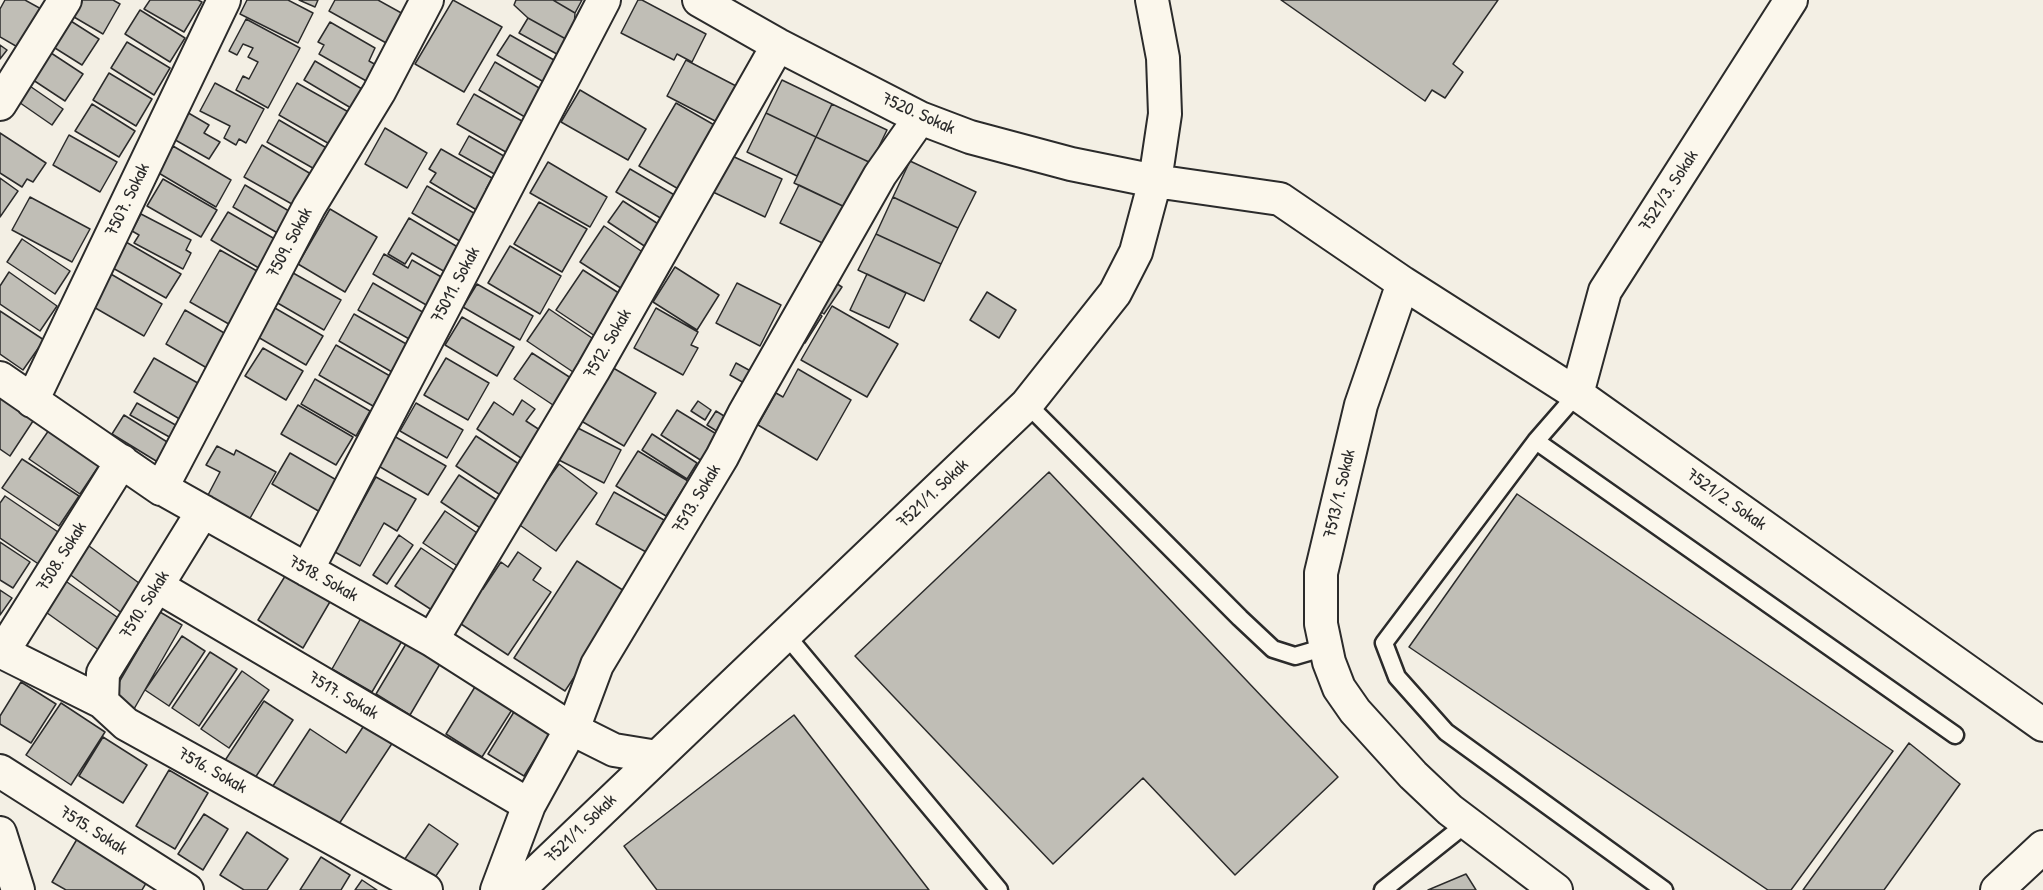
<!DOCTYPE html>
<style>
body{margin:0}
canvas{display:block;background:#f3efe4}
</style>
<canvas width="2043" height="890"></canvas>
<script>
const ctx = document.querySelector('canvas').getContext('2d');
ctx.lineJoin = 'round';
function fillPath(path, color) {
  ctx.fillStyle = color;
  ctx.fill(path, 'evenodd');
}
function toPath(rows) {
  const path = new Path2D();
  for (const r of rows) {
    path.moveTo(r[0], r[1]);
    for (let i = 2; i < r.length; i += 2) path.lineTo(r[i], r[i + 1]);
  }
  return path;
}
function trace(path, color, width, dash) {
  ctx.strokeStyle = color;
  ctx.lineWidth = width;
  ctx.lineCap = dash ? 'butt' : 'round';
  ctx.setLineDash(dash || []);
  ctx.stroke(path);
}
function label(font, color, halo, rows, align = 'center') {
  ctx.font = font + ' "Patrick Hand",sans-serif';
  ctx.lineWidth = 4.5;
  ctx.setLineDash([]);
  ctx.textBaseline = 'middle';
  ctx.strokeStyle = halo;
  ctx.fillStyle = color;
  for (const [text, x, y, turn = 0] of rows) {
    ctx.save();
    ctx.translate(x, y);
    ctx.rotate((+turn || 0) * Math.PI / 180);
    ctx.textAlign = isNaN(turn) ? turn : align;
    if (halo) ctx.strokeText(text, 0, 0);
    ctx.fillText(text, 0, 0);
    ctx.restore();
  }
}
const building = toPath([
 [5,0,25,0,43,10,21,49,0,37,0,9,5,0],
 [68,0,113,0,120,4,103,34,62,10,68,0],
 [150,0,198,0,202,2,184,32,144,9,150,0],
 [247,0,288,0,313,13,298,43,240,14,247,0],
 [299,0,318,0,315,7,299,0],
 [335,0,378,0,405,15,388,44,329,11,335,0],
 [453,0,502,27,464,92,415,64,453,0],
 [516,0,553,0,575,13,573,43,528,18,514,5,516,0],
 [553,0,582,0,575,13,553,0],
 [638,0,642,0,706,34,692,62,677,54,674,60,621,33,638,0],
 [1281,0,1498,0,1453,64,1463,72,1445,98,1432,90,1425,101,1281,0],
 [140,10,185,38,170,62,125,34,140,10],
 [63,16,99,39,82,65,47,43,63,16],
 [528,18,573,43,564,58,519,33,528,18],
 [246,19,300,48,268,108,236,90,243,76,249,79,258,62,248,57,253,48,243,44,237,55,229,51,246,19],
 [330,22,375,48,369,61,378,66,368,82,319,54,324,45,318,42,330,22],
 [510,35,561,64,549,85,497,55,510,35],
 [127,42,170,68,154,95,111,68,127,42],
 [0,45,7,50,0,59,0,45],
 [45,49,83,74,65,101,27,76,45,49],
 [686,60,738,87,719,123,667,96,686,60],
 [315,61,362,89,351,108,304,80,315,61],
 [495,62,546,92,530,120,479,90,495,62],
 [109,73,152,99,136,126,93,100,109,73],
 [782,80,832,104,816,137,766,113,782,80],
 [24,82,63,109,52,125,13,98,24,82],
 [215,83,264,109,246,143,239,139,236,145,224,138,230,126,200,111,215,83],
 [297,83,352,114,333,146,279,115,297,83],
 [580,90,646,129,628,160,561,122,580,90],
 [474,94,529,125,511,155,457,124,474,94],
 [676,103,723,130,687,194,639,166,676,103],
 [92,104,135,131,119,157,75,131,92,104],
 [832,104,887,130,871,163,816,137,832,104],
 [185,111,209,125,204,133,220,142,209,159,170,137,185,111],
 [766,113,816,137,797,176,747,152,766,113],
 [279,120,330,150,318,171,267,142,279,120],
 [385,128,427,153,407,188,365,164,385,128],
 [0,133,46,163,33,182,27,179,22,187,0,173,0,133],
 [69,135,117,162,100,192,53,165,69,135],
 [469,136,509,159,498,176,459,154,469,136],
 [816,137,871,163,849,209,794,183,816,137],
 [262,145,316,177,299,208,244,177,262,145],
 [173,146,231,180,216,207,157,172,173,146],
 [441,149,492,178,486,189,492,193,480,212,430,182,436,173,429,169,441,149],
 [730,155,782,179,765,217,713,192,730,155],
 [910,161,976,192,958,228,893,197,910,161],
 [548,162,607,197,590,227,530,193,548,162],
 [630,169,683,200,669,223,616,192,630,169],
 [0,178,18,191,0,217,0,178],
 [163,179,217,210,201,237,147,206,163,179],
 [245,185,294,214,281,235,233,207,245,185],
 [799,185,849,209,831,247,780,223,799,185],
 [427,186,479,216,463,243,412,213,427,186],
 [30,197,90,229,72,262,12,230,30,197],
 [893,197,958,228,941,264,876,234,893,197],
 [623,201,669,231,655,253,608,222,623,201],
 [539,202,587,229,562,272,514,244,539,202],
 [330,209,377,237,345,292,298,264,330,209],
 [228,212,280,242,264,271,211,240,228,212],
 [141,214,191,240,186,250,191,253,183,269,134,243,139,235,132,231,141,214],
 [409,218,461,249,447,273,412,253,405,264,388,254,409,218],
 [604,226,650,257,627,292,580,262,604,226],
 [876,234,941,264,924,301,858,270,876,234],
 [22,239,70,271,55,294,7,262,22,239],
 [126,242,181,274,166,298,111,267,126,242],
 [510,246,561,276,540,314,488,283,510,246],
 [220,250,264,275,234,327,190,302,220,250],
 [384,254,408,268,412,260,443,278,428,306,373,274,384,254],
 [675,267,719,295,697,330,653,302,675,267],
 [286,269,341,300,324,330,269,298,286,269],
 [104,270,162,304,144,336,85,302,104,270],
 [583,270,625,297,598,338,556,310,583,270],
 [9,272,57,306,40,331,0,304,0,286,9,272],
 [867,274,906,293,889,328,850,310,867,274],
 [831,280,842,287,824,314,814,307,831,280],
 [373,283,426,314,411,340,358,310,373,283],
 [737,283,781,305,760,346,716,323,737,283],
 [477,284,533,316,520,340,463,307,477,284],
 [987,292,1016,310,999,338,970,320,987,292],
 [268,304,323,336,306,365,251,333,268,304],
 [832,306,898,344,867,397,801,360,832,306],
 [656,308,698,332,691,345,698,348,683,375,634,348,656,308],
 [549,309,598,342,576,374,527,341,549,309],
 [812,309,822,316,805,343,794,336,812,309],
 [185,310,231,337,212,371,166,344,185,310],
 [0,311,44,340,23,370,0,354,0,311],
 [354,314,408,345,392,372,339,341,354,314],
 [462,317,514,347,497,376,445,345,462,317],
 [336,345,390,376,373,406,319,375,336,345],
 [263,348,303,371,286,400,245,376,263,348],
 [532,353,574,380,556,407,514,379,532,353],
 [154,358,203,386,183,421,134,392,154,358],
 [446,358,489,383,468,420,424,395,446,358],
 [603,362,656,393,624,446,571,415,603,362],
 [736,363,758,375,751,387,730,375,736,363],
 [798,369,851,400,817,460,758,425,776,393,783,397,798,369],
 [315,379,370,411,356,436,301,404,315,379],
 [0,390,37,415,10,456,0,449,0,390],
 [522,400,535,409,526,421,543,432,524,460,477,429,494,402,513,415,522,400],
 [698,401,711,410,705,420,691,411,698,401],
 [137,403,179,427,173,439,130,415,137,403],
 [416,403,463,430,447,458,400,431,416,403],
 [298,405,353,437,336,465,281,434,298,405],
 [677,410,718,435,702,461,661,435,677,410],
 [716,411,732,421,723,435,707,425,716,411],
 [124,415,172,445,161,464,112,434,124,415],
 [570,424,621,450,604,483,553,457,570,424],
 [49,430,100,464,80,494,29,459,49,430],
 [387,432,446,466,428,495,370,461,387,432],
 [652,434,697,463,687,479,642,450,652,434],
 [476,436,525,468,505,498,456,466,476,436],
 [217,446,234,455,236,450,276,472,249,520,207,497,220,472,206,465,217,446],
 [638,451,688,481,666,516,616,486,638,451],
 [290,453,345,485,327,516,272,484,290,453],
 [22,459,79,496,59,526,2,488,22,459],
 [559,464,597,493,556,551,517,523,559,464],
 [1049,472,1338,777,1235,875,1143,778,1053,864,855,656,1049,472],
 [459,475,506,506,488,533,441,502,459,475],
 [376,477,416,499,397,531,384,523,360,566,335,552,376,477],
 [614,492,664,520,646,552,596,524,614,492],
 [1517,494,1893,751,1791,890,1768,890,1409,647,1517,494],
 [5,496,61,534,40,565,0,538,0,503,5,496],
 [445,511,486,539,465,571,423,543,445,511],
 [399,535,413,545,387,584,373,575,399,535],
 [0,542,30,562,13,588,0,580,0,542],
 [89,546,143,586,123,614,68,573,89,546],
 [421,548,463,576,438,614,395,586,421,548],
 [518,552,541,568,533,580,551,592,508,655,455,620,478,586,483,589,501,562,508,567,518,552],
 [577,561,629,594,565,691,514,658,577,561],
 [287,573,331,600,303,648,258,620,287,573],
 [57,575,124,622,103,653,36,605,57,575],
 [0,590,12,598,0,615,0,590],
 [160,612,182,625,134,709,111,696,160,612],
 [361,618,402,641,372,692,332,669,361,618],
 [182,636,205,651,169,706,145,690,182,636],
 [406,644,440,664,410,715,376,694,406,644],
 [210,652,237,669,199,726,172,708,210,652],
 [242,671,269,690,229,748,201,729,242,671],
 [21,682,56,704,31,743,0,724,0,716,21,682],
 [478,682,515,705,482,757,446,734,478,682],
 [264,701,293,720,253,781,224,762,264,701],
 [61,703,105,732,71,785,26,755,61,703],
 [517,707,553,729,524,776,488,754,517,707],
 [794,715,929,890,657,890,624,846,794,715],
 [365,724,393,742,333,833,269,792,310,729,346,753,365,724],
 [103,737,147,765,123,803,79,776,103,737],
 [1909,743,1960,784,1884,890,1803,890,1909,743],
 [169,770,208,793,175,849,136,826,169,770],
 [204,814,228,829,203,870,178,854,204,814],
 [429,824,458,844,429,886,400,866,429,824],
 [247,832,288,859,267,890,244,890,220,875,247,832],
 [80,834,151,875,142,890,66,890,52,882,80,834],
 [321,857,350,875,341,890,300,890,321,857],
 [1466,874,1476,890,1428,890,1466,874],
 [362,880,377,890,355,890,362,880]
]);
fillPath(building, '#c0beb6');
trace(building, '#2b2b2b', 1.5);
const lane = toPath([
 [1577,394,1536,441,1384,643,1397,677,1446,732,1664,890],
 [1027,404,1240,618,1273,649,1295,656,1326,647],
 [1536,441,1955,735],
 [786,635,999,890],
 [1383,890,1467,823]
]);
const street = toPath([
 [699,0,778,45,920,118,970,137,1071,164,1155,181,1280,199,1403,283,1361,405,1321,573,1321,624,1329,662,1339,688,1355,711,1413,775,1450,810,1556,890],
 [0,104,65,0],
 [1403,283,1577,394,2043,725],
 [0,378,161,489,165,490,432,640,570,728,614,750,657,757],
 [1577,394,1605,291,1791,0],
 [32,401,224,0],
 [161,489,309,207,379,92,427,0],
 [307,570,604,0],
 [157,586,529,805],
 [432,640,593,371,778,45],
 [0,651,102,702,126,724,426,890],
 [2,653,122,461],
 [102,702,103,673,203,511],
 [0,771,187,890],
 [0,833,18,890],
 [497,890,529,805,578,716,597,665,722,457,744,414,880,175,920,118],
 [518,890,1027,404,1115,293,1136,252,1155,181,1165,114,1163,58,1152,0],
 [1997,890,2043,847]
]);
trace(lane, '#2b2b2b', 21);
trace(street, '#2b2b2b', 36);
trace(lane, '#fbf7ec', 16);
trace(street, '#fbf7ec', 32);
label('18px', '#2b2b2b', '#fbf7ec', [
 ["7520. Sokak",918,114,24],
 ["7521/3. Sokak",1669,191,-57],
 ["7507. Sokak",128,200,-64],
 ["7509. Sokak",290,243,-62],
 ["75011. Sokak",456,285,-62],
 ["7512. Sokak",608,344,-60],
 ["7521/1. Sokak",933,494,-44],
 ["7513/1. Sokak",1340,494,-77],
 ["7513. Sokak",697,499,-59],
 ["7521/2. Sokak",1726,500,35],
 ["7508. Sokak",62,557,-58],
 ["7518. Sokak",323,579,29],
 ["7510. Sokak",145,605,-58],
 ["7517. Sokak",343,696,30],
 ["7516. Sokak",212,771,29],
 ["7521/1. Sokak",581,829,-44],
 ["7515. Sokak",93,831,32]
]);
</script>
